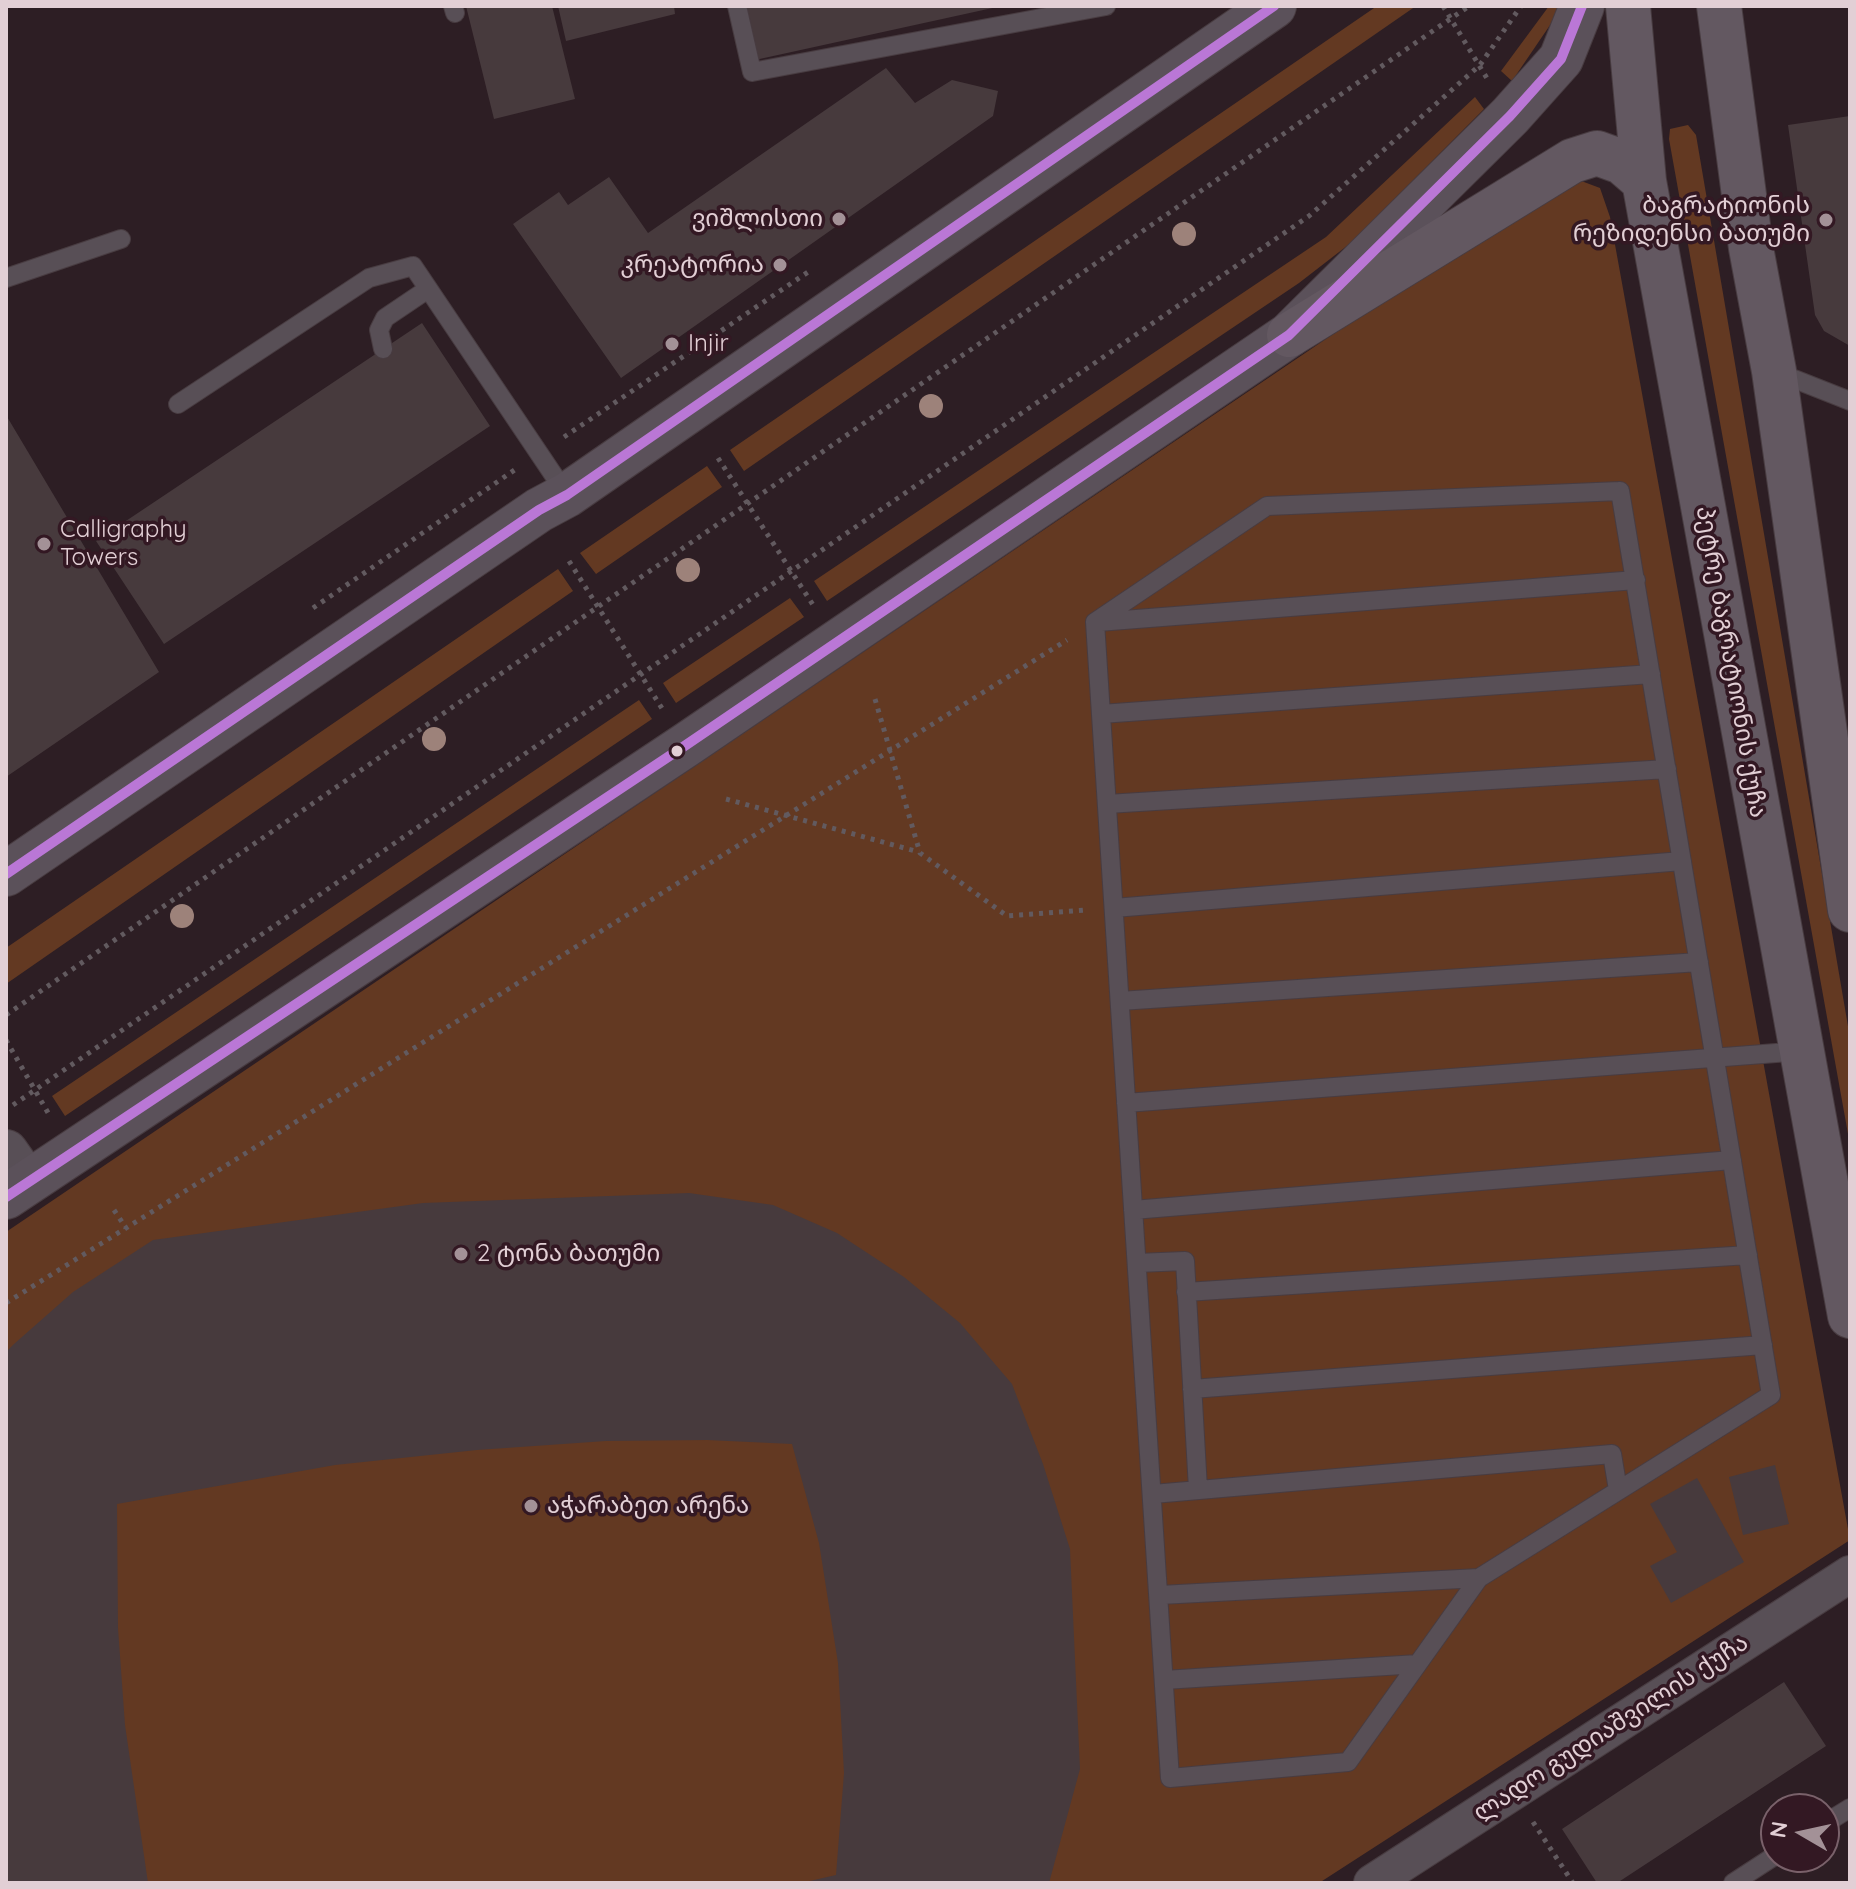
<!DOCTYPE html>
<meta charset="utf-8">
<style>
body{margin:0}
#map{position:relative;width:1856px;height:1889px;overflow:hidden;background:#2d1e24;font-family:Quicksand,sans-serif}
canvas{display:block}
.frame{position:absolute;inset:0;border:8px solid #e2cfd5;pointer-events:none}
.north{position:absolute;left:1760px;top:1793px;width:80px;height:80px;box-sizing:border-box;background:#331823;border:2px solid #79616a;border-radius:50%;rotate:279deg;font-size:22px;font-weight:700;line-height:32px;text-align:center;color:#e2cfd5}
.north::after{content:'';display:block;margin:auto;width:28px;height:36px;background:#a39197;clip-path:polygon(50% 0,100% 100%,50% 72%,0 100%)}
</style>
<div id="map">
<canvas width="1856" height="1889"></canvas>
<div class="frame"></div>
<div class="north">N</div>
</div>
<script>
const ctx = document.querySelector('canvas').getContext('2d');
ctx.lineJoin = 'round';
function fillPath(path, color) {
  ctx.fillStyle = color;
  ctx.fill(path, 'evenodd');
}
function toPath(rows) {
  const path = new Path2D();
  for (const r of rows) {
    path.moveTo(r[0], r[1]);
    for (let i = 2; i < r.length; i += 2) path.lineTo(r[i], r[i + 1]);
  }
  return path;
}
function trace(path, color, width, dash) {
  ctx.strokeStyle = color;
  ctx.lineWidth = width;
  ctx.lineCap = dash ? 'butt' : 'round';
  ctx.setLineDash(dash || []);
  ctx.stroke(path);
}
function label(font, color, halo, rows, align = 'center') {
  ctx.font = font + ' Quicksand,"Noto Sans Georgian",sans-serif';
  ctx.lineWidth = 7;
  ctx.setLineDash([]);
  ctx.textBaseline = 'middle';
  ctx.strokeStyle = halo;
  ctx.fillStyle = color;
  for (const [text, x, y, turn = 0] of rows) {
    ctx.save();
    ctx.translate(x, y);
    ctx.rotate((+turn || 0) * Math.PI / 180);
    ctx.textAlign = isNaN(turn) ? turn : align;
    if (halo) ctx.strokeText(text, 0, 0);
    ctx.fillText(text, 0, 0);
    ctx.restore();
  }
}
fillPath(toPath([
 [1377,6,1416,6,744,471,730,450],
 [1549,6,1563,6,1512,81,1501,71],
 [1475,97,1484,109,1352,242,1299,283,827,601,814,581,1326,237],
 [1688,125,1696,135,1850,1038,1850,1145,1669,139,1670,129],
 [1576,179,1600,188,1610,217,1850,1540,1319,1883,6,1883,6,1232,1552,186],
 [707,466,722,487,596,574,580,553],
 [558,569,573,591,6,984,6,948],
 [790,598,804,617,676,703,663,683],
 [639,700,652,719,65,1116,52,1096]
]), '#633922');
fillPath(toPath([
 [466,6,552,6,575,99,494,119],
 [558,6,674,6,675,14,566,41],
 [743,6,997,6,997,7,755,60],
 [886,68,915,103,952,80,998,91,993,116,621,378,513,224,559,192,568,205,609,177,648,233],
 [1850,116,1850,346,1824,331,1815,315,1788,125],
 [422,323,490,426,164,644,96,541],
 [6,415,159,672,6,777],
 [689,1193,773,1205,837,1233,904,1277,960,1323,1012,1384,1043,1464,1070,1549,1080,1769,1049,1883,801,1883,836,1875,844,1773,838,1663,819,1543,792,1444,707,1440,606,1441,477,1450,335,1465,117,1504,118,1628,125,1725,148,1883,6,1883,6,1352,14,1344,73,1292,153,1240,423,1203],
 [1775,1465,1789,1524,1743,1535,1729,1477],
 [1697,1478,1744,1562,1671,1603,1650,1566,1677,1552,1650,1504],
 [1784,1682,1826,1746,1617,1883,1597,1883,1562,1829]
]), '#473a3d');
const service = toPath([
 [453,6,455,13],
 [737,6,752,72,1106,6],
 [6,278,121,239],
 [383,349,379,330,385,318,428,289],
 [1774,371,1850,401],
 [178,404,369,278,413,266,567,495],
 [1620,491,1771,1395,1479,1578,1348,1762,1170,1778,1095,622,1267,506,1620,491],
 [1098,622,1636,580],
 [1101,714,1651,674],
 [1107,804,1667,769],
 [1114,908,1682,861],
 [1120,1001,1699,962],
 [1126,1103,1802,1051],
 [1133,1210,1732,1160],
 [1137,1263,1185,1261,1198,1489],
 [1186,1292,1748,1255],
 [1192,1389,1763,1345],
 [1153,1494,1612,1454,1618,1490],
 [1160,1595,1479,1578],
 [1164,1680,1418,1664],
 [1824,1824,1850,1808],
 [1733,1883,1776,1855]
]);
const minor = toPath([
 [1372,1883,1850,1574]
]);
const tertiary = toPath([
 [6,1152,27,1182]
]);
const secondary = toPath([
 [6,874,539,510,567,495,1274,6],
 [6,1197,686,745,1289,335,1510,116,1561,59,1582,6]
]);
const primary = toPath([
 [1628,6,1644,181,1850,1316],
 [1719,6,1751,248,1774,371,1850,910],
 [1289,335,1572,161,1597,153,1622,162,1644,181]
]);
trace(service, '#483c41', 20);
trace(minor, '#483c41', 38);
trace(tertiary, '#483c41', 46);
trace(secondary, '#483c41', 46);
trace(primary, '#483c41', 46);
trace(toPath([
 [1443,6,1488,80],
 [564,437,811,270],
 [718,458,815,608],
 [569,561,663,710],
 [313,608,516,469],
 [875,699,920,853,1007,916,1085,910],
 [726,799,919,852],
 [6,1015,1469,6],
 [6,1040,51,1118],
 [13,1105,1309,216,1480,65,1521,6],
 [114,1210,126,1228],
 [6,1303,1067,640],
 [1533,1822,1573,1883]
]), '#625a5f', 5, [4, 6]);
trace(service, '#584f56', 18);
trace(minor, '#584f56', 36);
trace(tertiary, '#584f56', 44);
trace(secondary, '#5b515a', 44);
trace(primary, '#635861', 44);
trace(toPath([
 [6,874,539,510,567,495,1274,6],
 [6,1197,686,745,1289,335,1510,116,1561,59,1582,6]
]), '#ba77d6', 10);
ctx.fillStyle = '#9d827a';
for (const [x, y] of [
 [1184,234],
 [931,406],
 [688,570],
 [434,739],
 [182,916]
]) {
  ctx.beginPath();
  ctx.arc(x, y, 12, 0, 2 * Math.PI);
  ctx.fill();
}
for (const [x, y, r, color] of [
 [839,219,8,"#a39197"],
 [1826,220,8,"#a39197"],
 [780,265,8,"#a39197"],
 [672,344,8,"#a39197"],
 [44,544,8,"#a39197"],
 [677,751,7,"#e2cfd5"],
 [461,1254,8,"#a39197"],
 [531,1506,8,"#a39197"]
]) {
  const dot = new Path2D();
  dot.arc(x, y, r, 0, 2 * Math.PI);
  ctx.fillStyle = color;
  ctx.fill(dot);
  trace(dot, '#331823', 3);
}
label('24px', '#e2cfd5', '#331823', [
 ["ბაგრატიონის",1810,206,"right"],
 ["რეზიდენსი ბათუმი",1810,234,"right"],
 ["ვიშლისთი",823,219,"right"],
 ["კრეატორია",764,265,"right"],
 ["Injir",688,344],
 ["Calligraphy",60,530],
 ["Towers",60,558],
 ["2 ტონა ბათუმი",477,1254],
 ["აჭარაბეთ არენა",547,1506]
], 'left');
label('24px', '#e2cfd5', '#331823', [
 ["პეტრე ბაგრატიონის ქუჩა",1731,662,80],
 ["ლადო გუდიაშვილის ქუჩა",1611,1728,-33]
]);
</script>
